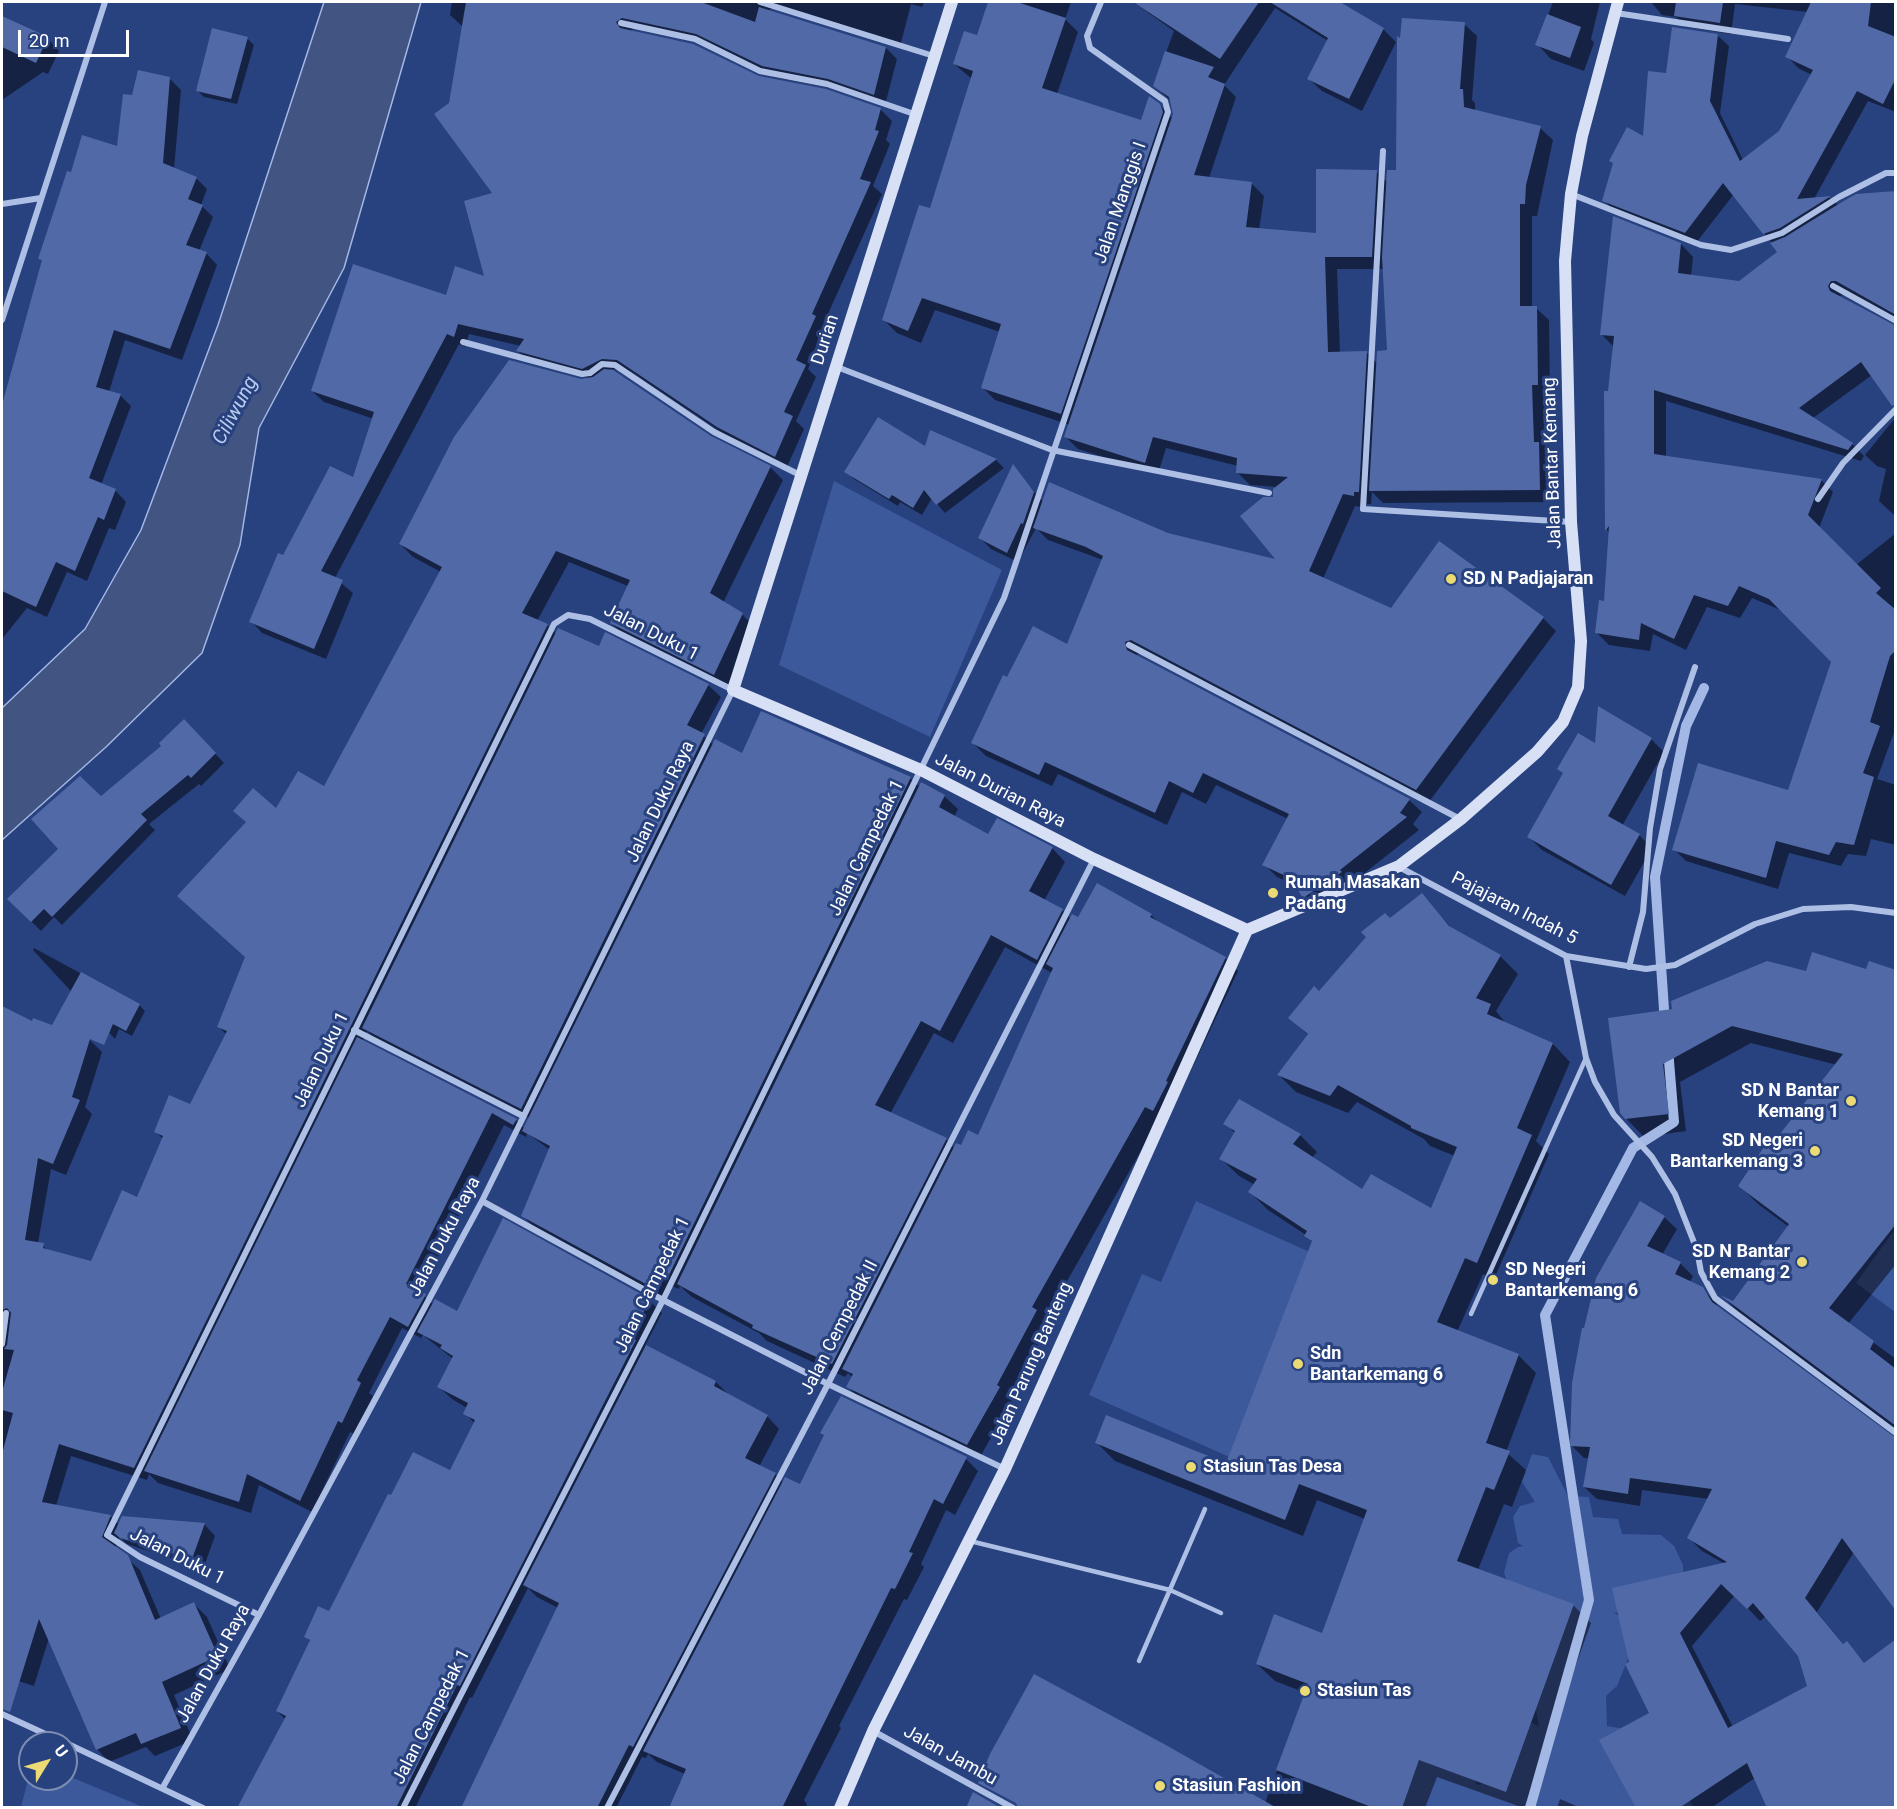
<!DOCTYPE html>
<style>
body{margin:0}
#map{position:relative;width:1897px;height:1809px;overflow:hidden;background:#28417f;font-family:Roboto,sans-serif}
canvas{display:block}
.frame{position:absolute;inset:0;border:3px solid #fff;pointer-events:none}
.north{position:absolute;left:18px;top:1731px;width:60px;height:60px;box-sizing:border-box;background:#28417f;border:2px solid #7e8db2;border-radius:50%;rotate:53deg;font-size:16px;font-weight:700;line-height:24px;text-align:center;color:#fff}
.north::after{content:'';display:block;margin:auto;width:21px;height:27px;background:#ecdb75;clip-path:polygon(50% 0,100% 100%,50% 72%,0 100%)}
.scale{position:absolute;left:18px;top:30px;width:111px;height:27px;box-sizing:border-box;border:3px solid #fff;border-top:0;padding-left:8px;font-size:18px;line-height:21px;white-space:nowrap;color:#fff;-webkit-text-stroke:4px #28417f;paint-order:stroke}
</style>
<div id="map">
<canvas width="1897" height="1809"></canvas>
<div class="frame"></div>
<div class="north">U</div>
<div class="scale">20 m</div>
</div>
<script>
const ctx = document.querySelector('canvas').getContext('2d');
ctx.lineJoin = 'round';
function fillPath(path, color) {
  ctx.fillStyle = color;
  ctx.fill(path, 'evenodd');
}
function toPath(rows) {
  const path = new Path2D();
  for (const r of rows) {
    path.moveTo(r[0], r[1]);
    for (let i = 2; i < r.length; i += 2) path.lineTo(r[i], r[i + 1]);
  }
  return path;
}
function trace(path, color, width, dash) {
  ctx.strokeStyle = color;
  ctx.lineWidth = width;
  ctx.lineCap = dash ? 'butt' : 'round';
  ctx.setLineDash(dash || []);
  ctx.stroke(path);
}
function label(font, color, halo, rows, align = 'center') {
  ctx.font = font + ' Roboto,sans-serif';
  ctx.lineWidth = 6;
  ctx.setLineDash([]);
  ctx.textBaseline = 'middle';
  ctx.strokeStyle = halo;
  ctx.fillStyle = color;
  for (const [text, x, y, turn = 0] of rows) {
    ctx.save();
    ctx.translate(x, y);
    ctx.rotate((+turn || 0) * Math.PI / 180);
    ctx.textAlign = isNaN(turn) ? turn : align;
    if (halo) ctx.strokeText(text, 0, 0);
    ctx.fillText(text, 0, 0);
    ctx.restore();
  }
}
fillPath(toPath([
 [834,481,1002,570,930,737,779,665],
 [1196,1201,1381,1284,1293,1485,1089,1395,1142,1274,1161,1282],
 [1895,1229,1895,1312,1856,1283],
 [1532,1454,1548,1457,1568,1496,1589,1497,1593,1517,1618,1519,1622,1534,1661,1535,1674,1546,1683,1565,1684,1584,1674,1600,1614,1613,1626,1619,1636,1639,1617,1686,1606,1696,1607,1726,1624,1729,1682,1791,1694,1807,1398,1807,1416,1734,1432,1765,1473,1769,1476,1784,1479,1785,1494,1778,1523,1717,1539,1727,1518,1609,1504,1573,1509,1553,1518,1547,1523,1546,1518,1543,1513,1517,1520,1506,1535,1502,1522,1482],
 [30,1772,30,1779,66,1779,66,1775,143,1807,21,1807]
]), '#3c599c');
const water = toPath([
 [324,2,421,2,344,268,259,428,240,545,202,653,106,747,2,840,2,708,85,629,141,530,218,325,324,2]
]);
fillPath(water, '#425481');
trace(water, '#a3b8e5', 1.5);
fillPath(toPath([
 [452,2,924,2,922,7,911,4,900,47,774,8,766,11,886,48,897,59,885,105,841,90,774,77,709,45,634,28,630,32,758,78,881,110,892,121,886,140,890,144,873,186,882,194,823,325,826,328,808,369,816,377,796,421,804,429,787,467,730,438,630,371,609,369,710,438,770,467,783,480,723,603,742,614,754,627,727,686,624,635,611,623,628,586,569,562,537,621,547,625,556,634,600,648,606,634,708,685,721,697,701,734,714,745,743,755,910,778,920,787,944,796,958,809,954,817,989,836,1052,848,1065,862,1044,901,1062,910,1071,919,1079,919,1098,886,1151,915,1161,925,1225,958,1238,971,1166,1123,1159,1119,1045,1320,1049,1324,1009,1399,1012,1401,980,1457,860,1399,847,1386,852,1377,848,1373,845,1377,767,1341,759,1333,692,1297,680,1286,679,1289,672,1286,666,1299,534,1227,523,1216,550,1150,527,1133,526,1137,504,1125,420,1293,434,1305,458,1313,649,1300,662,1313,645,1346,716,1382,728,1394,767,1416,779,1429,759,1467,775,1474,784,1483,801,1486,966,1459,978,1471,955,1515,946,1510,921,1564,924,1567,907,1600,904,1599,839,1726,841,1728,804,1800,807,1804,805,1808,670,1808,685,1774,657,1762,648,1754,646,1758,642,1757,616,1808,462,1808,558,1608,537,1597,528,1588,472,1698,470,1697,415,1808,246,1808,286,1720,277,1711,310,1641,306,1637,330,1613,392,1497,450,1472,475,1424,465,1413,467,1408,452,1399,439,1387,453,1359,423,1335,421,1338,402,1328,369,1393,373,1396,354,1434,350,1432,312,1512,259,1485,251,1513,158,1483,149,1474,147,1480,71,1456,56,1506,110,1516,119,1525,204,1524,215,1536,203,1569,127,1544,120,1537,115,1548,140,1570,161,1619,194,1604,207,1617,230,1669,174,1695,193,1740,155,1756,146,1747,109,1762,97,1749,49,1638,34,1686,2,1676,2,1008,33,1023,90,1040,102,1052,85,1107,92,1114,66,1175,51,1169,38,1243,51,1252,91,1263,138,1199,163,1139,156,1132,191,1106,227,1035,218,1026,247,958,277,811,325,788,441,572,413,557,400,544,581,381,593,379,529,362,518,351,521,346,469,334,465,347,459,344,335,578,353,593,326,659,262,633,251,621,284,557,353,480,374,419,324,402,312,391,446,297,486,278,494,194,450,104,463,27,450,15],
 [1005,947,1052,973,979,1137,955,1149,946,1139,890,1114,934,1033,953,1043],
 [367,1031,376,1040,530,1118,525,1129,516,1120,362,1042],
 [989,2,1071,2,1065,19,1078,32,1057,94,1142,121,1159,105,1173,119,1175,113,1171,101,1154,85,1174,31,1133,2,1337,2,1383,29,1396,42,1362,111,1322,91,1309,79,1328,41,1275,8,1224,85,1236,97,1209,178,1251,183,1264,196,1259,230,1318,235,1376,171,1388,183,1398,171,1464,24,1477,36,1472,100,1475,103,1475,112,1540,128,1553,140,1537,216,1532,216,1532,308,1536,308,1549,320,1550,397,1544,397,1545,451,1550,456,1552,502,1383,503,1372,492,1371,504,1367,504,1366,508,1355,506,1323,579,1391,610,1439,543,1543,618,1556,631,1429,802,1145,652,1136,655,1409,800,1422,812,1413,824,1419,830,1352,883,1353,886,1317,909,1297,886,1277,877,1264,864,1288,819,1216,785,1206,804,1182,792,1167,825,1058,774,1052,786,986,756,973,743,1008,679,1068,646,1103,560,1048,540,1036,528,1018,562,991,549,980,538,1013,467,1043,502,1279,561,1274,498,1278,487,1250,485,1237,472,1238,466,1166,448,1158,474,1078,449,1066,437,1070,425,995,400,982,387,1000,332,935,310,921,343,897,333,884,320,931,210,972,79,954,64,978,37],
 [1337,269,1384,269,1388,352,1378,364,1366,352,1340,353],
 [1553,2,1600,2,1591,39,1594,43,1584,71,1551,59,1537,44],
 [1651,2,1896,2,1896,112,1868,101,1814,199,1830,198,1839,206,1896,193,1896,319,1847,292,1839,297,1896,327,1896,408,1872,375,1813,418,1852,444,1864,456,1861,461,1666,401,1666,457,1821,480,1833,492,1819,528,1856,565,1896,533,1896,727,1877,779,1896,785,1896,845,1871,839,1866,856,1848,854,1841,866,1789,853,1778,889,1686,861,1674,849,1789,791,1833,661,1783,611,1752,598,1740,618,1707,607,1686,650,1653,634,1650,651,1609,645,1597,633,1606,602,1610,533,1607,530,1605,393,1610,393,1613,346,1601,334,1681,244,1693,257,1691,276,1739,283,1779,252,1734,194,1696,243,1615,212,1604,200,1644,138,1667,75,1717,35,1729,46,1720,113,1743,160,1780,132,1812,75,1798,68,1787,56,1808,12,1735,4,1731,34,1686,27,1676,17,1662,15],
 [2,17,47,38,59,51,48,74,43,72,2,100],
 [213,30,248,39,254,45,237,104,204,97,198,91],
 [170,79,181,90,174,169,196,178,207,189,201,205,213,217,199,251,206,253,217,265,182,360,125,340,109,392,120,395,131,406,101,485,115,490,126,502,115,530,109,528,87,581,67,572,47,617,27,608,2,639,2,409,118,148,133,97],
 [1896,417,1896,517,1879,501,1886,469,1877,466,1865,455],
 [931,432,996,460,1004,468,945,513,932,498,922,515,900,502,898,506,854,479,846,471,925,448],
 [1599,709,1651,739,1664,752,1622,826,1639,835,1652,848,1625,896,1542,850,1529,837,1596,745],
 [184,721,224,763,201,786,199,784,149,824,155,830,62,925,54,917,41,931,9,899,60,849,101,799,163,746],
 [1422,895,1454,931,1500,956,1518,974,1496,1011,1507,1025,1553,1044,1570,1062,1536,1141,1549,1154,1494,1279,1483,1274,1457,1332,1518,1355,1536,1373,1506,1452,1526,1470,1512,1507,1504,1504,1478,1570,1573,1605,1591,1623,1524,1808,1437,1777,1425,1808,1045,1808,1265,1803,1306,1693,1275,1681,1257,1664,1323,1635,1365,1519,1317,1500,1303,1536,1115,1461,1097,1443,1227,1465,1313,1243,1306,1235,1268,1210,1250,1192,1255,1185,1239,1176,1221,1159,1235,1133,1225,1123,1300,1135,1317,1152,1312,1158,1363,1192,1431,1210,1455,1156,1430,1146,1424,1139,1357,1102,1348,1113,1296,1092,1279,1075,1309,1036,1290,1018,1320,993,1390,920],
 [34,948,139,1005,145,1011,132,1036,119,1029,115,1039,33,950],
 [1896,971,1896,1264,1848,1324,1896,1359,1896,1429,1739,1313,1727,1300,1733,1303,1789,1227,1758,1204,1740,1186,1837,1065,1751,1043,1680,1082,1686,1131,1644,1137,1621,1113,1674,1011,1807,973],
 [1664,1217,1677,1229,1662,1255,1680,1263,1693,1276,1690,1282,1702,1288,1715,1302,1854,1552,1817,1612,1844,1645,1847,1643,1865,1664,1896,1641,1896,1808,1812,1808,1755,1778,1711,1808,1638,1808,1651,1713,1627,1665,1725,1564,1702,1551,1689,1538,1709,1499,1642,1490,1640,1506,1597,1499,1584,1487,1589,1458,1584,1458,1571,1445,1583,1329],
 [1735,1595,1760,1621,1766,1616,1799,1656,1809,1687,1733,1727,1692,1646],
 [1560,1799,1581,1808,1557,1808]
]), '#0007');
trace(toPath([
 [1665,1024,1655,877,1686,726,1704,688],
 [1530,1808,1589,1600,1545,1315,1633,1148,1674,1122,1668,1049]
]), '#a3b8e5', 10);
fillPath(toPath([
 [466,2,701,2,755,22,759,7,886,47,874,95,828,79,762,66,696,34,622,18,616,22,620,28,693,44,759,76,826,89,881,108,875,130,879,131,860,179,871,182,812,314,816,316,796,360,806,365,784,412,793,416,775,457,717,427,617,360,602,359,582,369,516,351,524,339,458,324,454,337,447,334,321,571,343,580,314,649,249,622,278,553,283,555,330,466,353,477,374,412,311,391,353,264,446,295,455,266,484,276,464,201,492,193,434,114,449,103],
 [988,2,1017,2,1066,18,1042,88,1141,120,1149,96,1160,104,1163,112,1061,414,981,388,1001,324,922,298,908,331,882,320,919,205,930,208,973,71,953,64,964,31,977,35],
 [1133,2,1259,2,1220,59],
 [1270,2,1340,2,1384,28,1349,99,1307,79,1328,38],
 [1676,2,1723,2,1720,23,1674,16],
 [1811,2,1871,2,1868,26,1896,37,1896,78,1883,104,1857,91,1797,199,1831,196,1780,228,1763,234,1723,183,1685,233,1602,201,1613,163,1609,161,1627,127,1643,136,1648,71,1666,73,1672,27,1718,34,1710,101,1740,161,1779,131,1813,70,1785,57],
 [1547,14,1581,27,1570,58,1535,45],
 [2,16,48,37,36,63,2,47],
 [1402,18,1465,22,1460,89,1463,89,1464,107,1541,126,1526,185,1525,204,1520,204,1520,306,1537,306,1538,385,1532,385,1534,442,1539,442,1540,490,1369,491,1377,351,1387,350,1382,257,1387,170,1396,170,1397,36,1400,38],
 [212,28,248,37,231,99,196,91],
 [1165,51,1214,67,1208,77,1225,84,1194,175,1252,182,1246,227,1316,233,1316,169,1377,170,1372,257,1325,257,1328,352,1367,351,1359,492,1354,492,1354,496,1343,494,1309,571,1391,608,1439,541,1544,617,1416,790,1131,640,1125,642,1127,650,1410,799,1400,813,1407,817,1340,870,1342,872,1303,898,1290,878,1262,865,1289,814,1203,773,1193,793,1169,781,1155,813,1045,762,1039,775,971,743,1003,675,1007,677,1033,626,1067,644,1103,556,1086,547,1033,528,1049,482,1168,533,1275,559,1240,516,1263,497,1273,497,1273,489,1288,477,1236,473,1237,458,1153,437,1145,463,1064,437,1173,114,1169,97,1153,86],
 [138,70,170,77,163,163,197,177,188,199,203,205,186,245,207,252,170,349,114,330,96,387,121,394,89,478,116,489,104,520,98,517,75,571,56,562,36,607,2,591,2,405,42,260,38,259,67,171,71,172,82,135,117,146,123,94,132,95],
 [1896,191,1896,315,1836,281,1831,281,1828,286,1830,291,1896,326,1896,404,1892,406,1861,362,1799,408,1853,443,1848,450,1654,390,1654,454,1822,479,1808,515,1881,588,1876,593,1896,610,1896,650,1890,656,1870,722,1880,726,1863,773,1874,777,1854,845,1836,842,1829,855,1776,841,1766,878,1672,850,1698,763,1788,790,1831,662,1769,599,1739,586,1728,606,1694,595,1674,639,1641,623,1639,640,1595,633,1599,600,1604,601,1609,526,1605,531,1604,391,1608,391,1614,336,1600,335,1613,216,1681,243,1678,273,1739,281,1777,252,1770,243,1785,237,1842,202,1856,194],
 [509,360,581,379,593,377,604,369,613,370,711,436,771,466,710,593,743,613,714,675,610,623,630,580,556,551,522,613,548,624,134,1468,59,1444,42,1502,111,1515,102,1537,128,1555,155,1620,194,1602,218,1656,162,1682,181,1728,141,1744,136,1733,96,1750,39,1619,10,1712,2,1709,2,1454,13,1413,2,1410,2,1392,14,1350,4,1349,7,1345,11,1313,7,1308,2,1310,2,1006,32,1021,33,1018,52,1025,81,972,140,1004,126,1031,113,1024,104,1045,90,1039,72,1097,80,1100,53,1164,38,1158,25,1240,44,1243,43,1248,91,1261,122,1190,137,1197,163,1136,154,1132,169,1095,190,1104,227,1031,217,1027,245,957,177,896,246,822,233,811,253,788,276,808,298,771,324,786,442,567,399,544,454,437],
 [878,417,925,446,930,430,997,459,936,505,924,490,913,508,892,495,889,499,844,472],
 [1013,464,1034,492,1023,524,1021,523,1007,553,978,538],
 [558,628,599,646,605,632,709,684,687,725,705,734,521,1109,362,1028],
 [1598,706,1652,738,1608,816,1640,834,1611,885,1527,837,1563,773,1557,769,1578,733,1595,743],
 [761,711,911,777,667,1279,661,1276,655,1289,521,1216,550,1146,522,1131,715,739,742,753],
 [184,719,216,753,191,778,188,775,141,814,147,820,52,917,44,909,31,922,7,899,58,849,31,819,80,776,101,796,161,746,159,743],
 [921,782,945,795,939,807,988,834,997,818,1053,847,1029,891,1063,909,1037,960,991,935,940,1031,921,1021,875,1105,947,1138,832,1364,752,1328,753,1325,677,1284],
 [1097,883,1152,914,1150,917,1226,957,1166,1081,1168,1082,1153,1111,1145,1107,1032,1307,1037,1310,997,1385,1000,1387,967,1445,846,1387,853,1374,842,1369,956,1143,961,1145,968,1130,978,1135,1053,968,1046,964,1072,914,1078,917],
 [1422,893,1449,926,1501,955,1476,998,1491,1004,1487,1014,1553,1043,1517,1128,1532,1135,1477,1263,1465,1258,1437,1322,1519,1354,1486,1443,1510,1451,1494,1490,1486,1487,1457,1561,1574,1604,1506,1792,1419,1760,1402,1808,1374,1808,1276,1770,1308,1684,1256,1664,1274,1614,1322,1633,1367,1510,1299,1484,1285,1520,1095,1443,1106,1415,1226,1463,1312,1241,1304,1236,1307,1231,1248,1192,1257,1179,1219,1159,1235,1131,1223,1124,1239,1099,1301,1134,1293,1144,1362,1189,1371,1174,1431,1208,1457,1147,1411,1128,1411,1126,1338,1085,1330,1096,1277,1075,1308,1034,1288,1018,1314,986,1319,991,1366,937,1361,932,1385,913,1390,918],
 [1812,952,1866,969,1869,961,1896,970,1896,1224,1829,1308,1874,1341,1870,1349,1896,1369,1896,1426,1720,1295,1733,1301,1789,1224,1738,1186,1768,1141,1772,1144,1843,1054,1732,1026,1663,1064,1669,1114,1625,1119,1620,1113,1608,1018,1672,1009,1671,1001,1767,961,1806,971],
 [357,1037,517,1119,513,1125,492,1113,406,1284,426,1294,408,1327,390,1317,357,1380,361,1383,342,1423,338,1421,300,1501,247,1474,239,1502,144,1471],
 [1640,1201,1665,1216,1647,1246,1681,1262,1675,1274,1703,1287,1712,1302,1896,1438,1896,1611,1842,1538,1805,1598,1843,1644,1847,1641,1864,1663,1896,1639,1895,1808,1767,1808,1747,1763,1679,1808,1636,1808,1599,1740,1649,1713,1625,1664,1629,1662,1612,1588,1727,1562,1687,1538,1712,1489,1630,1478,1628,1494,1583,1487,1590,1447,1570,1446,1572,1383,1582,1328,1584,1328,1596,1278],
 [1721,1584,1747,1609,1753,1603,1798,1656,1807,1686,1728,1728,1680,1633],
 [503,1218,650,1299,631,1337,636,1340,460,1686,457,1685,396,1808,237,1808,286,1716,276,1711,310,1640,304,1637,318,1606,329,1611,388,1494,391,1495,413,1452,450,1470,475,1420,463,1414,468,1403,437,1387,453,1356,440,1348,442,1345,417,1332,435,1299,457,1311],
 [646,1345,716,1381,714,1386,768,1415,745,1458,776,1473,633,1747,629,1745,597,1808,461,1808,559,1603,523,1585],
 [841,1396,967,1457,943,1504,934,1499,909,1552,913,1553,895,1589,891,1588,782,1808,669,1808,686,1769,643,1751,785,1477,800,1484,824,1435,820,1433],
 [122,1516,205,1523,192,1559,120,1538,114,1533],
 [1034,1674,1164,1744,1277,1808,1018,1808,1016,1803,978,1783,990,1754],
 [973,1792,1001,1808,966,1808]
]), '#516aa7');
trace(toPath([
 [1471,1314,1586,1058],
 [970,1541,1170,1590,1221,1613],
 [1139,1661,1205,1509]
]), '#aebfe5', 4.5);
trace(toPath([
 [760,2,937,57],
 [1616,13,1788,39],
 [621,23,695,39,760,71,827,84,917,115],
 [1383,151,1363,509,1571,522],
 [1571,194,1701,245,1731,250,1782,233,1839,197,1886,173,1896,173],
 [2,204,41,198],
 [1833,286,1896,321],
 [2,320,105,2],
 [463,342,582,374,590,373,602,364,615,365,714,432,800,475],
 [837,367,1052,450,1269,493],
 [1818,499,1843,463,1896,409],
 [1129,645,1460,819],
 [1399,867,1566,956,1646,969,1675,965,1755,924,1803,909,1851,907,1896,913],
 [1566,956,1586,1058,1595,1082,1614,1115,1652,1157,1675,1194,1697,1250,1701,1272,1715,1298,1896,1433],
 [1629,967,1643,912,1650,828,1660,769,1695,667],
 [354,1030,523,1116],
 [482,1201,663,1300,828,1384,1005,1469],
 [2,1344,6,1313],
 [2,1714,65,1743],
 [873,1731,1013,1808],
 [66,1743,203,1808],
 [163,1787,259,1615,482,1201,733,690,590,619,568,615,554,624,107,1535,140,1557,259,1615],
 [403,1808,663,1300,1004,598,1168,112,1165,101,1090,48,1087,36,1101,2],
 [607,1808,828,1384,1094,859]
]), '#aebfe5', 6);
trace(toPath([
 [952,2,733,690,921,770,1094,859,1247,930],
 [1247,930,1399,866,1461,819,1537,752,1563,722,1578,687,1581,641,1571,522,1565,261,1571,194,1582,136,1618,2],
 [840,1808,873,1731,1005,1469,1247,930]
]), '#d7e0f5', 12);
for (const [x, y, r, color] of [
 [1451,579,6,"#ecdb75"],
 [1273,893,6,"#ecdb75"],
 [1851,1101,6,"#ecdb75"],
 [1815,1151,6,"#ecdb75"],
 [1802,1262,6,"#ecdb75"],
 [1493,1280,6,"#ecdb75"],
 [1298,1364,6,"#ecdb75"],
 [1191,1467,6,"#ecdb75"],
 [1305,1691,6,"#ecdb75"],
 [1160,1786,6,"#ecdb75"]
]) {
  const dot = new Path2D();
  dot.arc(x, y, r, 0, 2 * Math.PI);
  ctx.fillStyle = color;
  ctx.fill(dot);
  trace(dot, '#28417f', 2);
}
label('18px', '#fff', '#28417f', [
 ["Jalan Manggis I",1121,203,-71],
 ["Durian",826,340,-72],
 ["Jalan Bantar Kemang",1553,463,-92],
 ["Jalan Duku 1",651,633,27],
 ["Jalan Durian Raya",1000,791,27],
 ["Jalan Duku Raya",661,802,-64],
 ["Jalan Campedak 1",867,848,-64],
 ["Pajajaran Indah 5",1514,909,27],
 ["Jalan Duku 1",322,1060,-64],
 ["Jalan Duku Raya",445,1237,-62],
 ["Jalan Campedak 1",653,1285,-64],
 ["Jalan Cempedak II",840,1328,-63],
 ["Jalan Parung Banteng",1032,1364,-66],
 ["Jalan Duku 1",177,1557,27],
 ["Jalan Duku Raya",214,1664,-61],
 ["Jalan Campedak 1",432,1717,-63],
 ["Jalan Jambu",950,1756,29]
]);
label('bold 18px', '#fff', '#28417f', [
 ["SD N Padjajaran",1463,579],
 ["Rumah Masakan",1285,883],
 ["Padang",1285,904],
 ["SD N Bantar",1839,1091,"right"],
 ["Kemang 1",1839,1112,"right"],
 ["SD Negeri",1803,1141,"right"],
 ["Bantarkemang 3",1803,1162,"right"],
 ["SD N Bantar",1790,1252,"right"],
 ["Kemang 2",1790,1273,"right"],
 ["SD Negeri",1505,1270],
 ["Bantarkemang 6",1505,1291],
 ["Sdn",1310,1354],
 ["Bantarkemang 6",1310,1375],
 ["Stasiun Tas Desa",1203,1467],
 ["Stasiun Tas",1317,1691],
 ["Stasiun Fashion",1172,1786]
], 'left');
label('italic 20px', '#bacaed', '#28417f', [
 ["Ciliwung",236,411,-62]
]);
</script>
